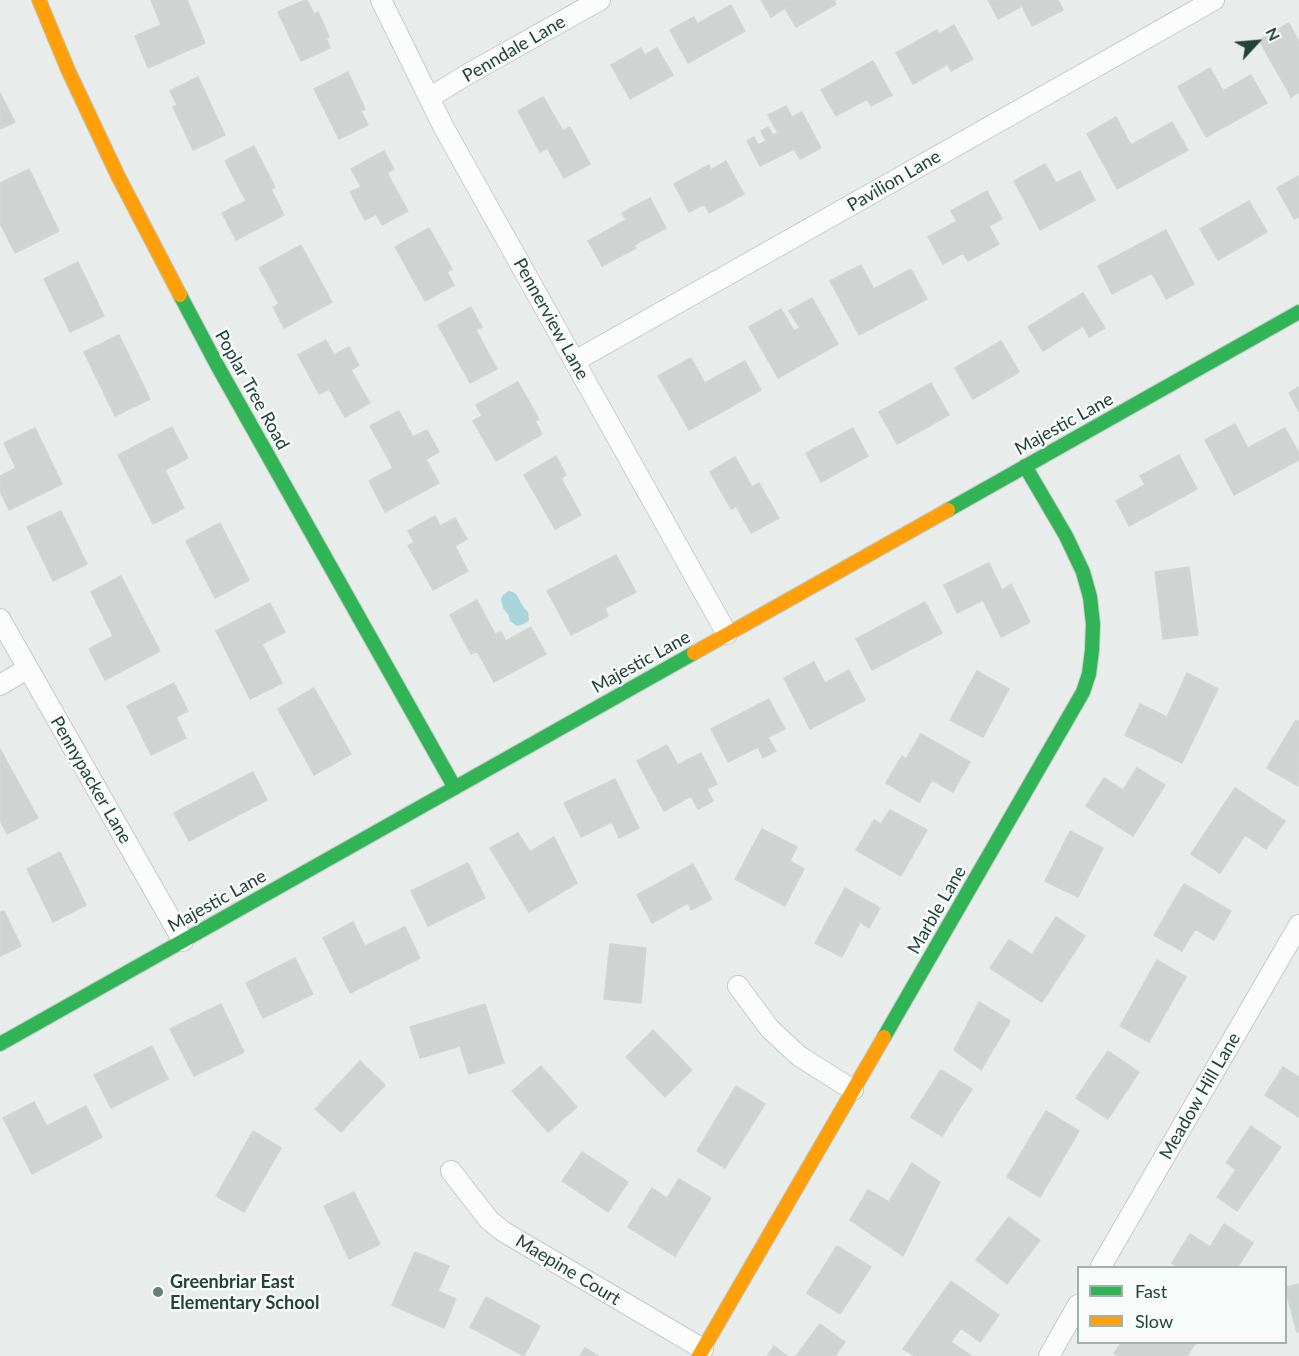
<!DOCTYPE html>
<style>
body{margin:0}
#map{position:relative;width:1299px;height:1356px;overflow:hidden;background:#e8edeb;font-family:Lato,sans-serif}
canvas{display:block}
.legend{position:absolute;left:1077px;top:1266px;width:210px;height:78px;box-sizing:border-box;background:#f7fbf9;border:2px solid #a3b1ad;margin:0;padding:8px 10px;list-style:none;font-size:18px;color:#24423a}
.legend li{display:flex;align-items:center;gap:12px;height:30px}
.legend b{width:30px;border:2px solid #a3b1ad}
.north{position:absolute;left:1227px;top:12px;width:60px;height:60px;-webkit-text-stroke:4px #f7fbf9;paint-order:stroke;rotate:64deg;font-size:16px;font-weight:700;line-height:24px;text-align:center;color:#24423a}
.north::after{content:'';display:block;margin:auto;width:21px;height:27px;background:#24423a;clip-path:polygon(50% 0,100% 100%,50% 72%,0 100%)}
</style>
<div id="map">
<canvas width="1299" height="1356"></canvas>
<ul class="legend">
<li><b style="height:8px;background:#30b455"></b>Fast</li>
<li><b style="height:8px;background:#ff9f0a"></b>Slow</li>
</ul>
<div class="north">N</div>
</div>
<script>
const ctx = document.querySelector('canvas').getContext('2d');
ctx.lineJoin = 'round';
function fillPath(path, color) {
  ctx.fillStyle = color;
  ctx.fill(path, 'evenodd');
}
function toPath(rows) {
  const path = new Path2D();
  for (const r of rows) {
    path.moveTo(r[0], r[1]);
    for (let i = 2; i < r.length; i += 2) path.lineTo(r[i], r[i + 1]);
  }
  return path;
}
function trace(path, color, width, dash) {
  ctx.strokeStyle = color;
  ctx.lineWidth = width;
  ctx.lineCap = dash ? 'butt' : 'round';
  ctx.setLineDash(dash || []);
  ctx.stroke(path);
}
function label(font, color, halo, rows, align = 'center') {
  ctx.font = font + ' Lato,sans-serif';
  ctx.lineWidth = 5;
  ctx.setLineDash([]);
  ctx.textBaseline = 'middle';
  ctx.strokeStyle = halo;
  ctx.fillStyle = color;
  for (const [text, x, y, turn = 0] of rows) {
    ctx.save();
    ctx.translate(x, y);
    ctx.rotate((+turn || 0) * Math.PI / 180);
    ctx.textAlign = isNaN(turn) ? turn : align;
    if (halo) ctx.strokeText(text, 0, 0);
    ctx.fillText(text, 0, 0);
    ctx.restore();
  }
}
fillPath(toPath([
 [509,591,513,592,517,595,522,605,528,612,529,620,526,623,517,626,510,621,509,616,503,608,501,599,503,595]
]), '#a9d4db');
const building = toPath([
 [151,0,187,0,205,43,148,68,135,36,161,25,151,0],
 [305,0,307,0,314,14,318,12,329,37,326,38,330,48,301,61,278,12,305,0],
 [761,0,834,0,836,4,796,27,785,8,771,17,761,0],
 [988,0,1058,0,1063,10,1032,26,1022,6,998,19,988,0],
 [731,5,745,31,688,63,670,30,694,17,697,24,731,5],
 [1289,23,1299,42,1299,92,1291,97,1259,40,1289,23],
 [954,25,973,59,951,71,948,64,913,84,896,53,937,30,939,34,954,25],
 [641,48,645,55,657,48,673,75,630,99,611,65,641,48],
 [873,61,892,95,871,106,867,99,836,116,821,90,873,61],
 [1210,68,1223,91,1251,75,1267,103,1206,137,1178,87,1210,68],
 [348,72,365,109,361,111,368,125,339,139,314,89,348,72],
 [198,77,225,135,193,150,173,107,177,105,170,91,198,77],
 [0,93,15,122,0,129,0,93],
 [543,97,563,131,570,127,590,164,564,178,547,148,540,152,518,111,543,97],
 [786,106,792,117,802,112,821,148,800,159,794,149,760,166,747,141,754,137,758,145,766,141,761,131,768,127,773,135,778,133,768,115,786,106],
 [1116,117,1131,145,1172,122,1188,150,1117,189,1087,134,1116,117],
 [254,146,275,187,271,189,284,215,236,240,222,213,246,201,225,161,254,146],
 [384,151,394,169,387,173,408,211,382,225,376,214,365,220,350,192,361,187,351,169,384,151],
 [726,161,744,194,709,213,704,204,689,212,674,184,709,165,711,170,726,161],
 [1045,164,1056,183,1080,171,1095,200,1040,230,1014,181,1045,164],
 [29,169,59,231,15,253,0,223,0,183,29,169],
 [1299,176,1299,217,1294,219,1277,188,1299,176],
 [987,191,1002,219,989,226,999,244,968,261,963,253,943,264,928,237,957,221,951,211,987,191],
 [650,198,666,228,634,245,636,248,602,266,588,241,626,220,622,213,650,198],
 [1249,201,1267,232,1218,260,1200,229,1249,201],
 [429,228,452,269,447,272,454,285,425,301,395,247,429,228],
 [1166,230,1194,284,1166,299,1152,273,1112,294,1098,266,1166,230],
 [301,245,332,302,284,328,273,307,279,304,259,268,301,245],
 [78,262,104,316,70,332,44,279,78,262],
 [861,265,874,289,911,269,927,299,859,335,830,281,861,265],
 [1083,293,1105,328,1089,337,1083,326,1043,351,1028,327,1083,293],
 [812,298,838,344,778,378,749,327,781,309,794,331,800,328,789,311,812,298],
 [471,307,482,327,476,330,497,369,470,383,438,325,471,307],
 [119,335,150,399,115,416,84,352,119,335],
 [326,340,334,355,349,347,359,365,351,370,370,403,345,417,329,389,319,394,298,355,326,340],
 [1001,341,1019,372,973,399,955,368,1001,341],
 [691,358,705,383,745,361,761,390,689,430,658,376,691,358],
 [518,382,539,419,535,421,542,434,496,461,473,421,482,416,476,405,518,382],
 [931,383,949,415,897,444,879,412,931,383],
 [1299,387,1299,412,1289,393,1299,387],
 [399,411,413,437,427,430,439,452,426,459,439,483,385,512,369,481,393,468,370,426,399,411],
 [1235,424,1248,448,1285,428,1299,453,1299,460,1234,495,1205,440,1235,424],
 [172,427,188,458,165,470,184,508,153,524,118,455,172,427],
 [35,428,62,484,9,510,0,491,0,476,16,468,4,443,35,428],
 [853,428,868,456,821,482,806,453,853,428],
 [1179,455,1197,489,1129,526,1116,501,1145,485,1140,476,1179,455],
 [556,456,566,475,561,478,581,515,555,529,524,475,556,456],
 [735,457,752,487,759,483,779,518,751,533,736,506,731,509,710,472,735,457],
 [61,511,87,564,53,581,27,527,61,511],
 [435,516,440,526,455,518,467,539,455,546,468,571,433,590,408,546,414,542,408,531,435,516],
 [220,523,249,580,215,598,186,541,220,523],
 [616,555,636,592,605,608,608,616,571,635,547,591,616,555],
 [989,563,1002,590,1011,584,1030,622,1001,637,983,600,957,613,944,585,989,563],
 [1189,567,1198,635,1163,639,1155,572,1189,567],
 [121,576,160,651,105,680,89,649,113,636,91,592,121,576],
 [477,600,495,634,501,632,506,641,531,627,546,654,494,682,477,651,471,654,450,615,477,600],
 [925,602,942,633,872,670,856,639,925,602],
 [270,603,285,632,262,644,282,683,250,699,216,631,270,603],
 [814,662,825,683,849,670,865,700,810,729,784,678,814,662],
 [977,671,1009,689,983,737,950,720,977,671],
 [1187,673,1218,689,1182,763,1125,735,1140,704,1167,717,1187,673],
 [174,683,188,711,176,717,186,738,151,755,127,706,174,683],
 [314,688,351,754,314,775,278,709,314,688],
 [769,699,785,729,768,737,776,751,763,758,758,747,728,762,711,729,769,699],
 [1296,720,1299,722,1298,786,1267,768,1296,720],
 [921,734,970,762,953,792,932,780,919,802,886,783,902,756,906,759,921,734],
 [667,745,678,765,701,753,717,784,707,789,713,801,698,809,691,796,664,811,637,761,667,745],
 [0,749,38,818,7,834,0,820,0,749],
 [1137,768,1165,785,1133,836,1086,806,1104,778,1123,790,1137,768],
 [253,772,267,800,189,841,174,813,253,772],
 [615,779,639,828,619,838,612,822,581,837,564,803,615,779],
 [1235,788,1285,821,1266,849,1245,835,1220,873,1191,854,1235,788],
 [890,810,927,830,901,876,856,850,874,820,881,824,890,810],
 [762,829,797,847,790,861,804,869,785,906,735,879,762,829],
 [1070,831,1103,848,1078,897,1045,881,1070,831],
 [518,833,530,852,554,837,577,883,529,912,490,848,518,833],
 [60,852,86,905,53,922,27,869,60,852],
 [468,863,485,898,428,926,411,891,468,863],
 [693,864,712,899,691,910,688,903,652,923,637,895,693,864],
 [1184,884,1231,911,1214,940,1195,929,1182,951,1154,935,1184,884],
 [845,888,880,908,869,928,860,922,842,957,815,943,845,888],
 [4,911,21,946,0,956,0,912,4,911],
 [1056,917,1085,936,1042,1002,990,968,1009,940,1032,955,1056,917],
 [353,922,365,946,405,927,420,958,350,993,323,938,353,922],
 [610,944,646,948,641,1003,604,999,610,944],
 [295,958,313,994,263,1018,246,983,295,958],
 [1157,960,1186,977,1149,1042,1120,1026,1157,960],
 [979,1002,1010,1021,981,1070,954,1050,979,1002],
 [221,1004,244,1052,194,1076,170,1029,221,1004],
 [485,1004,504,1063,469,1074,460,1046,420,1058,410,1027,485,1004],
 [653,1030,692,1070,665,1097,626,1057,653,1030],
 [152,1046,168,1079,111,1108,94,1075,152,1046],
 [1108,1051,1139,1072,1108,1119,1076,1098,1108,1051],
 [360,1061,385,1085,341,1132,315,1109,360,1061],
 [541,1066,577,1107,548,1132,512,1091,541,1066],
 [1283,1067,1299,1077,1299,1117,1265,1095,1283,1067],
 [941,1070,972,1089,942,1136,911,1117,941,1070],
 [736,1086,765,1104,725,1168,697,1151,736,1086],
 [34,1102,47,1126,86,1106,102,1137,32,1174,3,1118,34,1102],
 [1046,1111,1079,1131,1040,1197,1007,1177,1046,1111],
 [1251,1126,1281,1147,1237,1211,1217,1197,1236,1170,1226,1163,1251,1126],
 [253,1131,281,1148,244,1212,216,1196,253,1131],
 [582,1152,628,1182,608,1212,562,1181,582,1152],
 [912,1163,940,1182,903,1256,850,1220,868,1190,889,1202,912,1163],
 [679,1179,711,1198,675,1256,628,1227,652,1188,667,1198,679,1179],
 [354,1192,380,1244,349,1259,324,1206,354,1192],
 [1009,1217,1040,1240,1007,1284,976,1260,1009,1217],
 [1224,1224,1253,1243,1237,1268,1179,1268,1172,1263,1190,1234,1210,1247,1224,1224],
 [837,1246,871,1267,840,1314,807,1293,837,1246],
 [415,1252,449,1266,438,1291,456,1299,444,1328,392,1305,415,1252],
 [951,1281,999,1315,980,1342,961,1328,951,1342,972,1356,915,1356,903,1349,951,1281],
 [1299,1284,1299,1332,1297,1332,1286,1292,1286,1287,1299,1284],
 [486,1297,540,1326,524,1356,470,1327,486,1297],
 [820,1324,845,1342,835,1356,796,1356,820,1324],
 [1122,1342,1196,1342,1187,1356,1118,1356,1114,1353,1122,1342],
 [774,1346,787,1356,767,1356,774,1346],
 [585,1348,598,1356,580,1356,585,1348]
]);
fillPath(building, '#cfd4d2');
trace(building, '#d1d6d4', 1.5);
const street = toPath([
 [381,0,444,128,727,634],
 [429,98,468,74,600,0],
 [575,361,1214,0],
 [0,619,183,941],
 [0,685,27,669],
 [738,986,770,1029,799,1056,853,1090],
 [451,1171,489,1220,504,1232,703,1349],
 [1100,1268,1299,925],
 [1049,1356,1078,1305]
]);
const fast = toPath([
 [180,295,217,365,455,788],
 [948,510,1299,312],
 [884,1037,1083,692,1089,674,1092,650,1093,624,1090,597,1083,572,1066,536,1025,466],
 [0,1044,694,653]
]);
const slow = toPath([
 [39,0,68,70,118,176,180,295],
 [694,653,948,510],
 [699,1356,884,1037]
]);
trace(street, '#c5cac8', 22);
trace(fast, '#c3cbc8', 16);
trace(slow, '#c3cbc8', 16);
trace(street, '#fcfcfc', 20);
trace(fast, '#30b455', 14);
trace(slow, '#ff9f0a', 14);
for (const [x, y, r, color] of [
 [158,1292,6,"#697e78"]
]) {
  const dot = new Path2D();
  dot.arc(x, y, r, 0, 2 * Math.PI);
  ctx.fillStyle = color;
  ctx.fill(dot);
  trace(dot, '#f7fbf9', 2);
}
label('18px', '#24423a', '#f7fbf9', [
 ["Penndale Lane",514,49,-30],
 ["Pavilion Lane",894,181,-30],
 ["Pennerview Lane",551,319,61],
 ["Poplar Tree Road",252,390,61],
 ["Majestic Lane",1064,424,-29],
 ["Majestic Lane",641,662,-29],
 ["Pennypacker Lane",91,780,60],
 ["Majestic Lane",217,901,-29],
 ["Marble Lane",937,910,-60],
 ["Meadow Hill Lane",1200,1096,-60],
 ["Maepine Court",568,1270,31]
]);
label('bold 18px', '#24423a', '#f7fbf9', [
 ["Greenbriar East",170,1282],
 ["Elementary School",170,1303]
], 'left');
</script>
